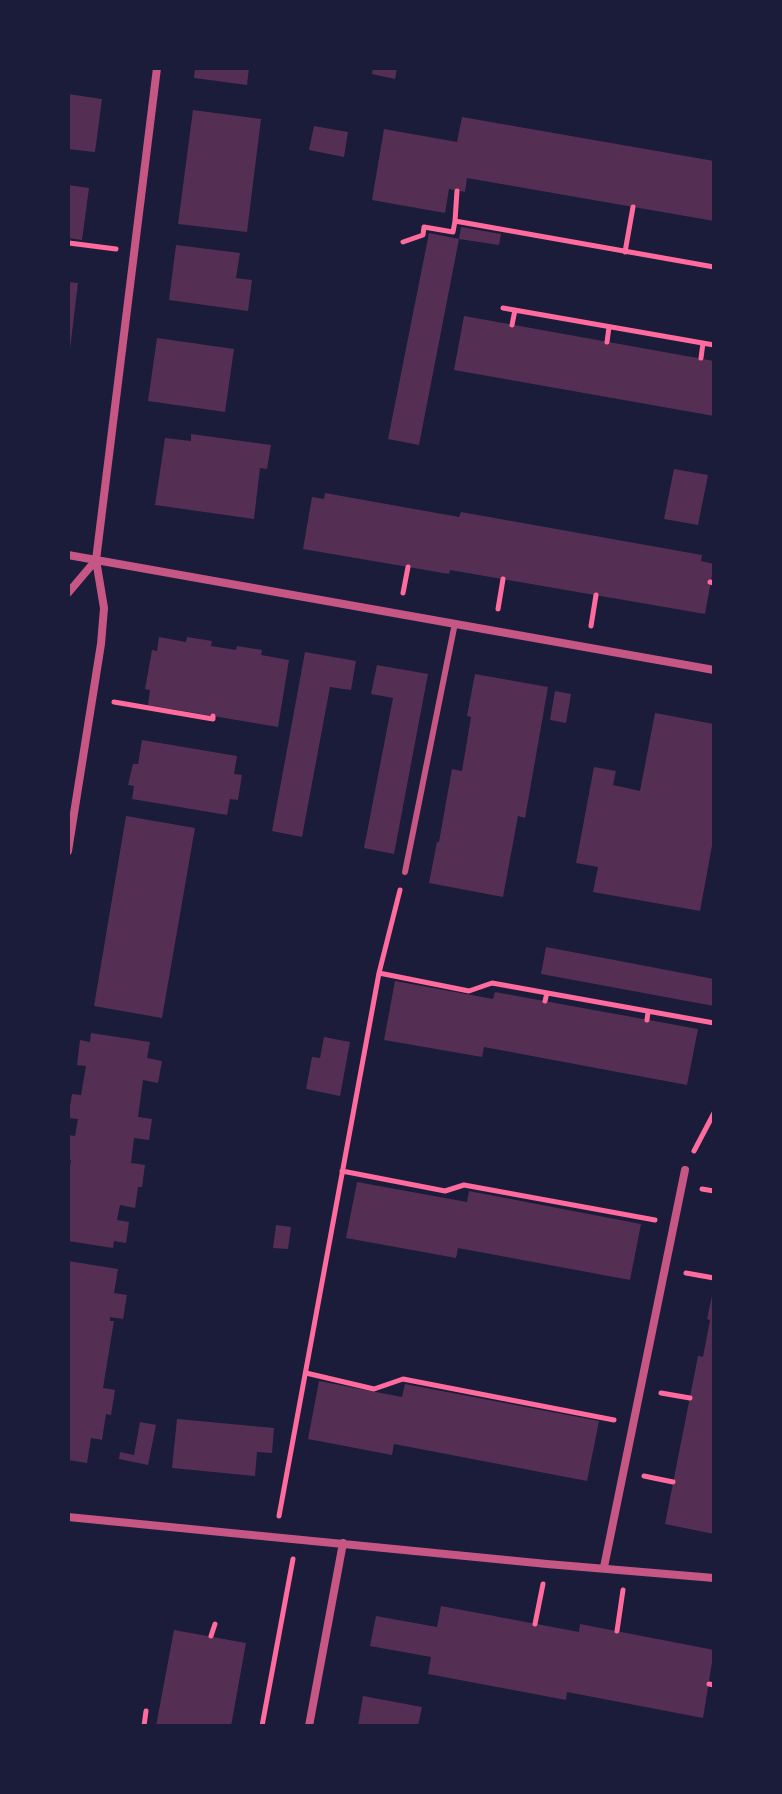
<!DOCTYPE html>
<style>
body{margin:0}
#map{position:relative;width:782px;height:1794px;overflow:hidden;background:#1b1b3a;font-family:Figtree,sans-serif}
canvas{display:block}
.frame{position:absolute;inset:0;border:70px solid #1b1b3a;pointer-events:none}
</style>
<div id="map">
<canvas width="782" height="1794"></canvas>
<div class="frame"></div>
</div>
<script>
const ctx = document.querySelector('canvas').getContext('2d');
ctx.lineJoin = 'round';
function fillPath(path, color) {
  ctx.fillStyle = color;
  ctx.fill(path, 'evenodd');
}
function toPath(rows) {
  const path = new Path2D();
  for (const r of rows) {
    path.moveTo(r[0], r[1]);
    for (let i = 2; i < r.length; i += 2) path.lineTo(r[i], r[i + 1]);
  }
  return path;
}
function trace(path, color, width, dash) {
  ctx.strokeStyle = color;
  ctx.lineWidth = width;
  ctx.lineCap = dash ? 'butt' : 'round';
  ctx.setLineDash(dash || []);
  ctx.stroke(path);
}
fillPath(toPath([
 [195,68,249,68,247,85,194,78],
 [373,68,397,68,395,79,372,74],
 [68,94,102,99,95,152,68,149],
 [193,110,261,119,247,232,178,224],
 [462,117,714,161,714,221,467,178,465,192,449,189,445,213,372,200,384,129,457,142],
 [314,126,348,132,344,157,309,150],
 [68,185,89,188,82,240,68,238],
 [461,227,501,234,499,245,459,239],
 [429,233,459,239,419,445,388,439],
 [176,245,240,253,236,278,252,280,248,311,169,300],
 [68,282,78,283,70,349,68,349],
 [464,316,714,361,714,416,454,370],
 [157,338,234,349,225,412,148,401],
 [191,434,271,445,267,469,260,468,254,519,155,505,165,438,191,441],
 [674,469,708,475,698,525,664,519],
 [325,493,459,517,461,512,702,555,701,561,714,564,705,614,450,570,449,574,303,549,312,497,324,499],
 [159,637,186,642,187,637,212,641,211,646,236,650,237,646,262,650,261,655,289,660,278,727,148,705,150,690,145,689,152,650,157,651],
 [305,652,356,661,351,690,330,687,302,837,272,831],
 [377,665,428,674,394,854,364,848,393,698,371,694],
 [475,674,548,687,525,818,518,816,503,897,429,883,437,842,439,842,452,769,462,771,471,717,467,716],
 [555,691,571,694,566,723,550,720],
 [655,713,714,724,714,835,700,911,593,892,598,867,576,863,594,767,616,771,613,785,640,791],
 [142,740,237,756,234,774,242,775,238,800,230,799,227,815,132,799,134,786,128,785,133,764,138,764],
 [126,816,195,828,162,1018,94,1006],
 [546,947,714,979,714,1006,541,974],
 [395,981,493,999,495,992,698,1029,687,1085,484,1047,482,1057,384,1040],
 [91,1033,150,1042,147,1058,162,1061,158,1083,143,1080,138,1117,152,1119,149,1140,134,1138,131,1163,145,1165,142,1187,138,1187,135,1208,120,1205,117,1220,129,1222,126,1243,114,1241,113,1248,68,1241,68,1178,71,1160,68,1160,68,1135,75,1136,78,1119,68,1118,72,1094,81,1095,86,1066,77,1065,80,1040,90,1042],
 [324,1037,350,1042,340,1096,306,1089,312,1057,320,1058],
 [357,1182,467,1202,469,1191,641,1224,630,1280,458,1248,456,1258,346,1238],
 [276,1225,291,1227,288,1249,273,1248],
 [68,1261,118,1269,114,1293,127,1295,123,1319,110,1317,110,1321,114,1321,103,1388,115,1390,111,1415,106,1414,102,1440,91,1438,87,1463,68,1460],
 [713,1291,714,1291,714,1534,665,1524,698,1356,703,1357,710,1320,707,1319],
 [319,1381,402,1397,405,1384,599,1421,587,1481,394,1444,392,1455,308,1439],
 [177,1419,274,1428,272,1453,257,1452,255,1476,172,1468],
 [140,1422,156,1425,148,1465,119,1459,120,1452,134,1455],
 [441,1606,579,1632,580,1624,714,1650,703,1718,567,1692,566,1700,428,1674,431,1657,370,1646,376,1616,437,1627],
 [174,1630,246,1643,231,1726,156,1726],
 [363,1696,422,1707,418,1726,358,1726]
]), '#542f53');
trace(toPath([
 [455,221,457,191],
 [403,242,423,235,424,227,453,232,455,221,714,267],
 [69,243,116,249],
 [625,252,633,207],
 [503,308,714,345],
 [512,325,515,310],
 [607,342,609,327],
 [701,358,703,343],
 [710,582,714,583],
 [403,593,408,567],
 [498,609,503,579],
 [591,626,596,595],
 [114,702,213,719,213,716],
 [379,973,469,991,492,983,714,1023],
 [545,1001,547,993],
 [647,1020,648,1012],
 [694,1151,714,1113],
 [342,1171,445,1191,464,1185,655,1220],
 [702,1189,714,1191],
 [686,1273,714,1278],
 [306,1373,374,1389,403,1379,614,1420],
 [661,1393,690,1398],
 [644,1476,673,1482],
 [279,1516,379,973,400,890],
 [535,1624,543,1584],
 [617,1631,623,1590],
 [211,1636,215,1624],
 [709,1684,714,1685],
 [144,1726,146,1711],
 [262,1726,293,1559]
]), '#ff6b9d', 5);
trace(toPath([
 [405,872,455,623]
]), '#c65784', 6);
trace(toPath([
 [68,555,714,670],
 [68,593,96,560],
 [68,851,101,644,104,608,96,560,157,68],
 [68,1517,547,1564,714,1578],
 [604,1567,685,1170],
 [309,1726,343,1543]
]), '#c65784', 8);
</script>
